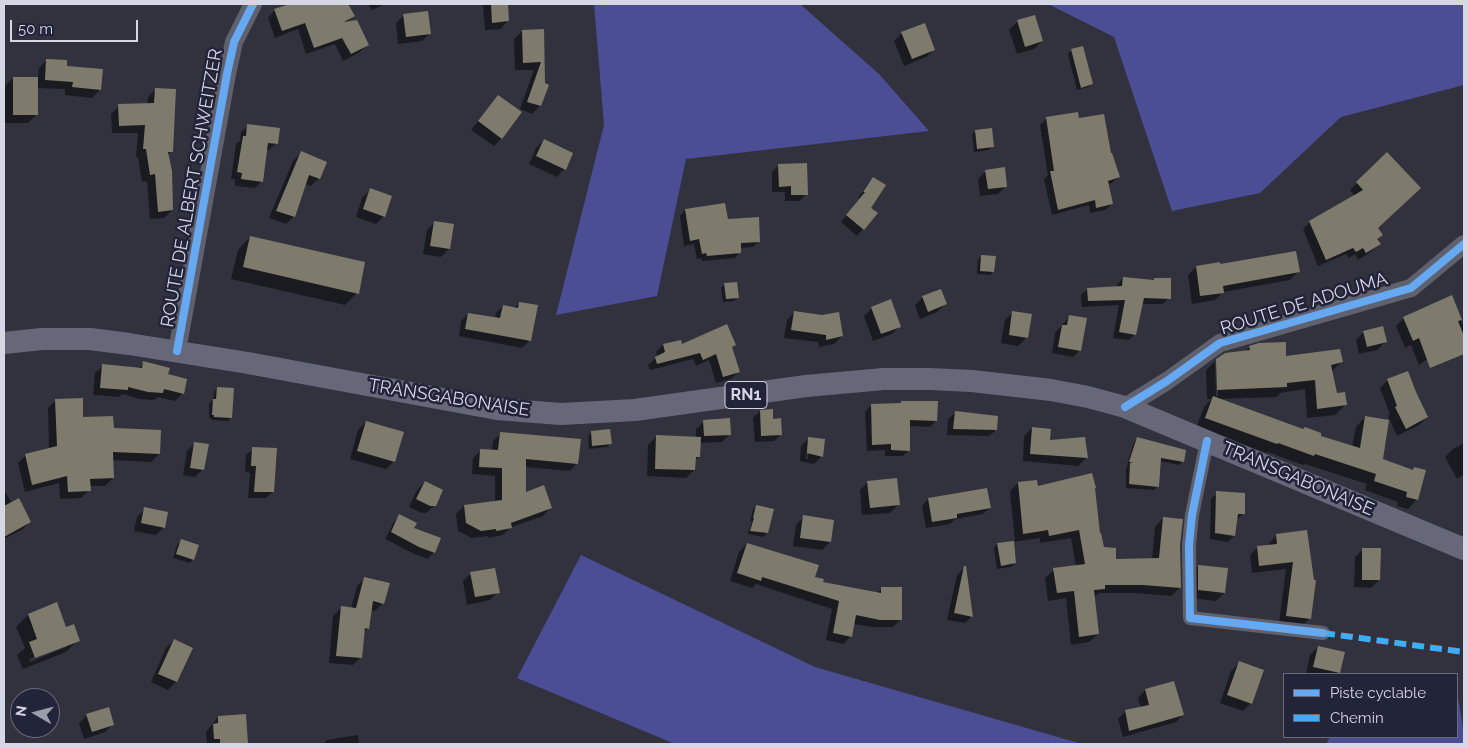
<!DOCTYPE html>
<style>
body{margin:0}
#map{position:relative;width:1468px;height:748px;overflow:hidden;background:#31323e;font-family:Raleway,sans-serif}
canvas{display:block}
.frame{position:absolute;inset:0;border:5px solid #d5d7e5;pointer-events:none}
.legend{position:absolute;left:1283px;top:673px;width:175px;height:65px;box-sizing:border-box;background:#222439;border:1px solid #6a6c7e;margin:0;padding:6px 9px;list-style:none;font-size:15px;color:#d5d7e5}
.legend li{display:flex;align-items:center;gap:10px;height:25px}
.legend b{width:25px;border:1px solid #6a6c7e}
.north{position:absolute;left:10px;top:688px;width:50px;height:50px;box-sizing:border-box;background:#222439;border:1px solid #6a6c7e;border-radius:50%;rotate:278deg;font-size:14px;font-weight:700;line-height:20px;text-align:center;color:#d5d7e5}
.north::after{content:'';display:block;margin:auto;width:18px;height:22px;background:#9c9dab;clip-path:polygon(50% 0,100% 100%,50% 72%,0 100%)}
.scale{position:absolute;left:10px;top:20px;width:128px;height:22px;box-sizing:border-box;border:2px solid #d5d7e5;border-top:0;padding-left:6px;font-size:15px;line-height:18px;white-space:nowrap;color:#d5d7e5;-webkit-text-stroke:4px #222439;paint-order:stroke}
</style>
<div id="map">
<canvas width="1468" height="748"></canvas>
<div class="frame"></div>
<ul class="legend">
<li><b style="height:6px;background:#66a8f1"></b>Piste cyclable</li>
<li><b style="height:6px;background:#42abf6"></b>Chemin</li>
</ul>
<div class="north">N</div>
<div class="scale">50 m</div>
</div>
<script>
const ctx = document.querySelector('canvas').getContext('2d');
ctx.lineJoin = 'round';
function fillPath(path, color) {
  ctx.fillStyle = color;
  ctx.fill(path, 'evenodd');
}
function toPath(rows) {
  const path = new Path2D();
  for (const r of rows) {
    path.moveTo(r[0], r[1]);
    for (let i = 2; i < r.length; i += 2) path.lineTo(r[i], r[i + 1]);
  }
  return path;
}
function trace(path, color, width, dash) {
  ctx.strokeStyle = color;
  ctx.lineWidth = width;
  ctx.lineCap = dash ? 'butt' : 'round';
  ctx.setLineDash(dash || []);
  ctx.stroke(path);
}
function label(font, color, halo, rows, align = 'center') {
  ctx.font = font + ' Raleway,sans-serif';
  ctx.lineWidth = 5;
  ctx.setLineDash([]);
  ctx.textBaseline = 'middle';
  ctx.strokeStyle = halo;
  ctx.fillStyle = color;
  for (const [text, x, y, turn = 0] of rows) {
    ctx.save();
    ctx.translate(x, y);
    ctx.rotate((+turn || 0) * Math.PI / 180);
    ctx.textAlign = isNaN(turn) ? turn : align;
    if (halo) ctx.strokeText(text, 0, 0);
    ctx.fillText(text, 0, 0);
    ctx.restore();
  }
}
fillPath(toPath([
 [594,4,800,4,879,74,929,131,686,159,657,296,556,315,604,125],
 [1048,4,1464,4,1464,85,1341,117,1260,193,1172,211,1114,37],
 [581,555,815,667,1082,744,675,744,517,678],
 [1457,691,1464,735,1464,744,1326,744,1330,737,1457,737]
]), '#4b4d95');
fillPath(toPath([
 [294,4,349,4,347,5,353,16,346,23,367,44,360,52,343,61,335,44,306,54,298,29,275,38,268,18,275,10],
 [368,4,385,4,372,10],
 [485,4,507,4,508,21,500,29,485,30,483,6],
 [404,15,430,33,422,41,398,44,396,23],
 [1034,16,1042,41,1034,49,1017,54,1009,30,1017,22],
 [522,31,542,31,540,106,532,114,520,109,534,70,515,70,514,39],
 [902,33,934,50,926,57,904,66,894,41],
 [1072,50,1092,84,1088,87,1077,90,1068,54],
 [47,60,66,67,100,90,92,98,65,95,65,89,36,88,36,115,28,123,5,123,5,86,13,78,38,78,39,68],
 [156,89,171,151,168,155,172,210,164,218,150,219,147,181,142,182,138,157,136,157,138,133,112,133,111,114,119,106,147,105,148,97],
 [498,96,502,138,494,146,471,130],
 [1046,119,1110,155,1119,176,1112,183,1107,184,1112,204,1105,210,1090,213,1089,205,1052,215,1044,179,1048,175,1040,125],
 [248,126,276,143,269,150,266,150,262,181,255,188,235,186,235,179,231,179,236,144,240,141,241,132],
 [976,131,993,146,989,150,974,152,972,134],
 [544,140,572,153,564,169,557,177,529,164,536,148],
 [301,153,319,178,311,186,305,184,294,216,286,224,269,218,293,161],
 [1387,154,1377,228,1381,235,1376,240,1379,244,1372,251,1358,260,1355,254,1349,258,1346,254,1318,266,1303,229,1310,222,1355,196,1350,190],
 [778,166,806,194,800,201,785,201,785,192,772,192,772,172],
 [986,171,1006,186,998,194,980,196,978,179],
 [873,178,869,208,863,229,857,236,841,222,859,199,858,198,867,185],
 [370,190,384,216,376,224,356,217,362,198],
 [724,204,727,220,758,242,753,247,740,248,740,252,735,258,702,261,701,258,697,259,694,244,684,246,680,216,685,210],
 [435,222,449,249,441,257,423,254,427,230],
 [250,237,357,293,345,305,231,279,238,250],
 [981,256,993,272,990,275,977,274,978,260],
 [1219,266,1298,272,1290,280,1223,292,1215,300,1192,304,1188,275,1196,267],
 [1123,278,1153,281,1154,279,1169,298,1163,304,1141,304,1135,334,1129,340,1113,338,1119,305,1082,307,1081,295,1088,289,1116,288,1117,285],
 [725,284,738,297,734,301,723,302,721,288],
 [923,297,945,304,937,312,920,319,915,305],
 [1451,297,1464,327,1464,331,1457,338,1419,365,1411,345,1405,348,1396,326,1404,318],
 [519,303,536,306,529,341,522,348,459,336,461,321,468,314,495,319,496,313,503,306,514,308],
 [872,308,900,326,892,334,873,341,864,316],
 [795,312,842,336,834,344,819,347,818,342,784,338,787,320],
 [1013,312,1026,338,1018,346,1001,343,1005,320],
 [1070,316,1080,350,1073,357,1052,353,1055,333],
 [1364,332,1385,342,1377,350,1359,354,1356,340],
 [663,345,734,345,731,348,738,372,731,379,716,383,709,360,696,366,693,359,650,370,648,365,657,357,656,352],
 [1250,347,1285,357,1341,362,1331,372,1336,394,1345,405,1335,415,1307,418,1305,389,1280,393,1276,397,1217,399,1352,447,1356,427,1365,417,1382,460,1412,471,1414,468,1417,499,1408,509,1397,506,1398,502,1365,490,1367,484,1305,464,1303,465,1268,452,1267,453,1196,428,1204,407,1212,399,1207,399,1206,370,1217,360,1244,352],
 [1215,362,1217,362,1218,396,1216,396],
 [144,363,166,375,183,393,175,401,158,397,154,400,140,399,122,394,119,397,93,395,95,373,103,366,138,369],
 [1388,380,1427,417,1419,425,1397,436,1388,416,1390,414,1380,388],
 [217,388,231,418,228,421,211,420,211,418,209,418,209,404,213,400,214,392],
 [56,400,82,418,112,429,159,454,151,462,112,460,113,478,105,486,89,486,89,490,81,498,60,499,59,483,25,492,18,463,26,455,49,449,48,408],
 [901,402,936,421,930,427,909,426,909,450,903,456,885,456,885,450,867,451,865,412,871,405,900,404],
 [760,411,772,420,781,434,774,441,755,442,753,418],
 [955,413,996,430,989,436,947,435,948,419],
 [704,421,730,434,722,442,699,443,699,457,694,461,694,470,686,478,647,476,648,445,656,437,696,438,696,429],
 [366,422,394,461,386,469,350,459,358,430],
 [1032,428,1048,442,1084,438,1086,458,1078,466,1023,461,1024,436],
 [592,432,611,443,607,447,589,449,588,436],
 [501,433,577,463,570,471,525,467,525,493,550,508,543,516,511,527,503,535,488,538,488,536,472,538,458,531,456,514,464,506,495,502,495,476,472,474,473,458,481,450,492,451,493,441],
 [809,438,822,456,814,464,800,461,801,446],
 [807,445,809,445,808,459,806,459],
 [1138,438,1182,462,1179,465,1160,461,1158,486,1154,490,1126,488,1126,468,1129,465,1127,465,1134,442],
 [195,443,203,469,195,477,183,475,187,451],
 [1464,443,1464,475,1457,479,1445,457,1453,449],
 [253,449,273,492,266,498,248,498,250,473,245,472,246,455],
 [425,482,435,505,426,513,422,513,409,507,417,490],
 [868,482,898,505,890,513,862,515,860,490],
 [1018,483,1037,487,1099,535,1103,549,1115,560,1152,559,1155,527,1163,518,1179,545,1180,588,1171,596,1134,593,1099,593,1094,597,1098,634,1089,642,1071,645,1066,598,1048,601,1045,578,1054,570,1076,566,1071,538,1040,543,1040,538,1013,542,1015,563,1011,567,997,569,994,548,997,544,1015,542,1010,491],
 [4,490,12,503,30,521,23,529,4,539],
 [1217,493,1243,514,1236,520,1234,536,1228,542,1210,539,1211,499],
 [928,499,990,508,983,514,955,519,950,524,926,528,922,506],
 [756,506,767,533,763,537,748,534,752,521,750,521,753,510],
 [145,509,164,527,156,535,134,531,137,517],
 [400,516,434,552,428,559,412,553,385,539,394,522],
 [804,517,830,542,822,550,793,546,796,525],
 [1306,531,1310,618,1302,626,1279,623,1286,569,1252,573,1250,555,1257,548,1270,546,1269,543,1277,535],
 [181,541,193,559,190,563,173,558,177,545],
 [747,544,821,583,876,594,882,589,901,619,893,627,872,627,854,624,851,636,843,644,826,640,832,609,756,584,752,588,730,581,739,552],
 [1363,549,1379,580,1371,588,1354,587,1355,557],
 [1198,566,1224,593,1216,601,1191,598,1191,574],
 [965,567,972,616,965,623,947,620,957,575],
 [471,573,498,592,490,600,467,605,463,581],
 [365,578,383,603,375,611,370,610,368,628,363,633,361,657,353,665,329,663,333,616,341,608,351,609,357,586],
 [56,604,66,628,78,640,66,652,23,669,17,655,25,648,16,627,28,615],
 [66,645,66,647,30,662,29,659],
 [174,640,191,648,176,682,168,690,151,682,166,648],
 [1318,647,1339,672,1337,674,1306,674,1310,655],
 [1239,663,1251,703,1243,711,1220,703,1231,671],
 [1145,690,1183,715,1176,722,1123,737,1118,719,1125,712,1141,708,1138,698],
 [87,715,113,724,105,732,84,739,79,723],
 [244,715,247,744,207,744,206,732,218,717],
 [358,735,359,744,323,744,327,740]
]), '#0007');
fillPath(toPath([
 [290,4,348,4,355,16,344,22,357,20,369,45,351,54,342,38,314,48,305,23,282,31,274,9],
 [491,4,508,4,509,21,492,23],
 [428,11,431,34,406,37,403,14],
 [1035,15,1043,41,1025,47,1017,20],
 [925,23,935,50,912,59,901,32],
 [544,29,545,83,549,85,541,106,527,102,541,62,523,63,522,30],
 [1083,46,1093,84,1081,88,1071,49],
 [46,59,67,60,67,66,103,69,101,90,72,87,73,82,45,80],
 [13,77,38,77,38,115,13,115],
 [155,88,176,89,173,152,168,152,172,171,173,210,158,212,155,174,150,175,146,149,143,149,145,125,119,126,118,104,154,103],
 [498,95,522,112,502,139,478,121],
 [1078,112,1079,118,1104,114,1111,153,1112,153,1120,177,1108,181,1113,204,1096,208,1095,200,1058,210,1050,171,1054,171,1046,117],
 [247,124,280,128,278,144,268,143,263,182,241,179,242,173,237,172,243,136,246,136],
 [992,128,994,147,977,149,975,130],
 [544,139,573,153,566,170,536,156],
 [301,151,327,162,320,179,309,175,295,217,276,211],
 [1387,152,1421,188,1378,228,1383,235,1377,239,1381,244,1366,253,1363,248,1356,252,1353,248,1326,260,1309,221,1363,190,1356,182],
 [807,163,808,195,791,195,791,186,779,187,778,164],
 [1005,167,1007,187,988,189,985,170],
 [873,177,886,185,871,208,878,213,864,230,846,215,865,192,863,192],
 [370,188,392,196,385,217,363,209],
 [725,203,728,219,759,217,760,242,741,243,741,253,707,256,706,253,702,254,699,239,690,241,685,209],
 [434,221,454,224,450,249,430,246],
 [250,236,365,262,359,294,243,267],
 [1296,251,1300,272,1223,286,1224,293,1200,296,1196,266,1220,262,1220,264],
 [981,255,996,256,994,272,980,271],
 [1123,277,1154,280,1154,278,1171,278,1171,299,1144,298,1136,335,1119,332,1125,300,1088,301,1087,288,1122,286],
 [737,282,739,298,726,299,724,283],
 [941,289,947,304,928,312,922,296],
 [1452,295,1462,320,1458,321,1464,336,1464,354,1430,368,1419,338,1413,341,1403,317],
 [891,299,901,327,881,334,871,307],
 [519,302,538,305,531,341,465,329,468,313,500,318,503,305,518,308],
 [794,311,822,315,839,312,843,336,826,340,826,335,791,330],
 [1012,311,1032,314,1028,338,1009,335],
 [1069,315,1087,318,1081,351,1058,347,1062,325,1067,325],
 [727,324,736,345,732,347,740,372,723,377,716,354,703,360,700,353,657,364,655,357,665,352,663,344,681,340,682,344],
 [1383,326,1387,342,1367,347,1363,331],
 [1286,342,1286,356,1340,349,1343,362,1331,365,1337,393,1345,392,1347,405,1317,409,1315,380,1287,383,1287,387,1217,390,1216,359,1225,353,1250,350,1249,346,1259,343],
 [143,361,170,368,168,374,187,379,184,394,164,389,163,393,148,392,128,387,128,390,100,388,102,364,142,368],
 [1408,371,1416,392,1428,417,1406,429,1395,407,1397,406,1387,379],
 [217,387,234,388,232,418,214,417,214,415,212,415,213,399,216,399],
 [1213,396,1303,429,1305,427,1321,433,1321,436,1360,448,1365,416,1389,420,1383,459,1413,470,1414,467,1426,470,1418,500,1406,497,1407,492,1374,481,1376,474,1315,454,1314,456,1278,443,1277,444,1205,418],
 [83,398,83,417,113,416,114,428,161,430,160,454,113,452,114,478,90,479,91,491,68,492,67,476,32,485,25,454,57,446,55,399],
 [901,401,938,401,937,421,910,420,910,451,891,450,891,444,872,445,871,404,901,403],
 [773,409,773,419,781,418,782,435,761,436,760,410],
 [955,411,998,416,997,430,953,429],
 [730,418,731,435,704,436,703,420],
 [366,421,404,432,395,462,357,451],
 [1032,427,1051,429,1050,440,1085,437,1088,458,1030,454],
 [610,429,612,444,592,446,591,431],
 [500,432,581,439,578,464,526,459,526,492,544,485,552,508,511,523,512,528,496,531,496,529,481,531,466,523,464,505,502,500,502,468,479,467,480,449,498,450],
 [656,435,701,437,700,457,696,457,695,470,655,469],
 [808,437,825,439,823,457,807,453],
 [1137,437,1186,450,1184,462,1161,458,1159,487,1129,484,1130,463,1133,462,1129,462],
 [194,442,209,444,204,470,190,468],
 [252,447,277,448,274,492,254,492,256,466,251,466],
 [1092,473,1096,488,1095,488,1100,533,1101,533,1104,547,1116,548,1116,559,1159,558,1163,517,1183,519,1180,545,1181,588,1143,585,1105,585,1105,589,1094,590,1099,634,1079,637,1074,591,1057,593,1053,568,1085,564,1079,530,1049,536,1048,530,1023,534,1018,482,1037,480,1038,486],
 [897,478,900,505,870,508,867,481],
 [425,481,443,490,436,506,430,506,416,499],
 [987,488,991,508,957,514,957,518,932,522,928,498],
 [1216,491,1245,493,1245,514,1238,514,1235,536,1215,533],
 [19,498,31,522,4,537,4,506],
 [756,505,774,509,768,533,750,531,754,518,753,518],
 [144,507,168,512,165,528,141,523],
 [399,514,417,523,414,528,441,538,435,553,419,547,391,532],
 [803,515,834,520,831,542,800,538],
 [1307,530,1314,580,1316,580,1311,619,1286,616,1293,562,1259,566,1257,546,1277,544,1276,534],
 [181,539,199,545,194,560,176,554],
 [1014,541,1016,563,1001,566,997,543],
 [747,543,819,565,815,577,824,579,823,582,881,593,881,587,902,587,902,620,880,620,856,615,852,637,833,633,839,601,762,577,761,581,737,573],
 [1362,548,1381,548,1380,580,1362,580],
 [1198,565,1228,568,1225,593,1198,590],
 [964,566,966,566,973,617,954,613],
 [495,568,500,593,475,597,470,572],
 [364,577,390,583,384,604,373,601,369,629,365,628,362,658,336,656,341,606,356,608],
 [57,602,66,627,74,624,80,641,35,658,29,642,37,639,28,614],
 [174,639,193,648,177,682,158,674],
 [1318,646,1345,652,1340,673,1313,667],
 [1239,661,1264,670,1252,704,1227,695],
 [1174,681,1184,715,1129,731,1125,710,1149,705,1145,689],
 [109,707,114,725,92,732,86,714],
 [246,714,248,744,220,744,220,739,214,739,213,724,218,723,218,716]
]), '#7f7b6c');
trace(toPath([
 [1207,441,1192,515,1189,545,1190,618,1323,633]
]), '#60616e', 14);
trace(toPath([
 [177,351,227,74,234,42,253,4],
 [1125,407,1167,381,1220,343,1411,288,1464,244]
]), '#60616e', 18);
trace(toPath([
 [4,343,42,339,90,339,129,344,248,363,497,409,561,414,635,410,806,386,884,379,930,379,972,381,1051,390,1088,397,1125,407,1464,549]
]), '#66687a', 22);
trace(toPath([
 [1323,633,1464,652]
]), '#42abf6', 6, [12, 6]);
trace(toPath([
 [177,351,227,74,234,42,253,4],
 [1125,407,1167,381,1220,343,1411,288,1464,244],
 [1207,441,1192,515,1189,545,1190,618,1323,633]
]), '#66a8f1', 8);
for (const [x, y, w] of [
 [746,395,42]
]) {
  const box = new Path2D();
  box.roundRect(x - w / 2, y - 13.5, w, 27, 4);
  ctx.fillStyle = '#222439';
  ctx.fill(box);
  trace(box, '#d5d7e5', 1);
}
label('bold 16px', '#d5d7e5', null, [
 ["RN1",746,395]
]);
label('18px', '#d5d7e5', '#222439', [
 ["ROUTE DE ALBERT SCHWEITZER",192,188,-80],
 ["ROUTE DE ADOUMA",1304,304,-17],
 ["TRANSGABONAISE",449,398,9],
 ["TRANSGABONAISE",1298,479,23]
]);
</script>
